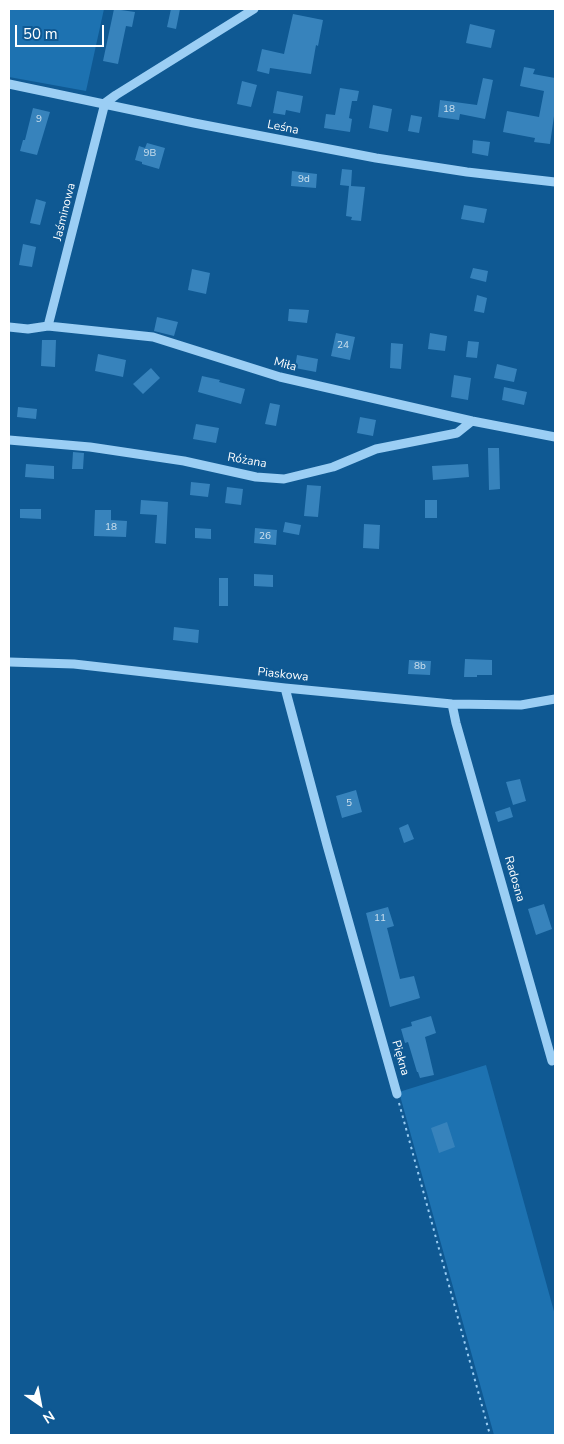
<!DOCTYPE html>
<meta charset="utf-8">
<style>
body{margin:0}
#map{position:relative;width:564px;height:1444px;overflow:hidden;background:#0f5993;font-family:"Nunito Sans",sans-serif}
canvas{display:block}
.frame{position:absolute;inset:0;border:10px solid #fff;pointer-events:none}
.north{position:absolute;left:15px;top:1379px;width:50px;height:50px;-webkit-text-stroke:4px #0f5993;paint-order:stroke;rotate:147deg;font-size:14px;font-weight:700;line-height:20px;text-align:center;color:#fff}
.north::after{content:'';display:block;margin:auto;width:18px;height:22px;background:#fff;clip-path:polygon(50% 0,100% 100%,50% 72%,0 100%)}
.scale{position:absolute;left:15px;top:25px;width:89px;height:22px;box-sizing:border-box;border:2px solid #fff;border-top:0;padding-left:6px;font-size:15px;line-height:18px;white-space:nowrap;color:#fff;-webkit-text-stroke:4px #0f5993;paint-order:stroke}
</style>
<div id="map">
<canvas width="564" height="1444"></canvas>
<div class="frame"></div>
<div class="north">N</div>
<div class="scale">50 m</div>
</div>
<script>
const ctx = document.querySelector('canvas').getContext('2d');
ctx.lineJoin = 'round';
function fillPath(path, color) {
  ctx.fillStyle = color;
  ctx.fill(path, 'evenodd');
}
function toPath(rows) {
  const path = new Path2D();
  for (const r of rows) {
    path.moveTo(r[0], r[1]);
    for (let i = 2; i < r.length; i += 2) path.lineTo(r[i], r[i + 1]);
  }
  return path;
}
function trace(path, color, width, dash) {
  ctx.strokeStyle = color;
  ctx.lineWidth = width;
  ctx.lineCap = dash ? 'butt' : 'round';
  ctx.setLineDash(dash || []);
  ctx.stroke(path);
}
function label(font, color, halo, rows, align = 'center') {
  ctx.font = font + ' "Nunito Sans",sans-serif';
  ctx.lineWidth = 4.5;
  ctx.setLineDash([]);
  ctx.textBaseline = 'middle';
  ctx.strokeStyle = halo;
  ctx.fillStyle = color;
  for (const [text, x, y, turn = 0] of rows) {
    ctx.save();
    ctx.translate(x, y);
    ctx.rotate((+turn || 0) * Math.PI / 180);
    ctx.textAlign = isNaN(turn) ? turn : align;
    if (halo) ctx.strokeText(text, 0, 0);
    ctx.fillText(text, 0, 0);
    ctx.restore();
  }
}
fillPath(toPath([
 [9,9,104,9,86,91,9,77],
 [486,1065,555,1315,555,1435,494,1435,399,1092]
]), '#1d72b1');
fillPath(toPath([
 [114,9,135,12,132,27,126,26,118,64,103,61],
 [171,9,180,9,176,29,167,27],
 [293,14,323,20,318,46,316,45,311,74,270,68,269,74,257,71,262,49,284,54],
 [470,24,495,30,491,48,466,43],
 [524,67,535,69,533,74,555,78,555,109,550,144,534,142,535,138,503,132,507,111,539,117,544,91,520,86],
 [483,78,493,80,485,119,460,114,459,120,438,117,440,100,477,105],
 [242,81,257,85,251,107,237,104],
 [340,88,359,91,357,101,352,101,349,118,352,119,350,132,324,128,326,114,335,115],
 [277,91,303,96,300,113,286,110,285,115,273,113],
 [373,105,392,109,388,132,369,128],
 [33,108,50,112,37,155,20,151,23,140,25,140],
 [411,115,422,117,419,133,408,131],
 [473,140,490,142,488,156,472,153],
 [147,143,165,148,159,169,142,164,142,162,135,160,139,146,145,148],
 [342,169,352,170,351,186,365,187,361,221,351,220,352,217,346,216,349,186,340,185],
 [292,171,317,174,316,188,291,186],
 [36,199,46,202,40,225,30,223],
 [464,205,487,209,484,223,461,219],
 [23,244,36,247,32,267,19,265],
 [473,268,488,271,486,282,470,278],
 [192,269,210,273,206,294,188,290],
 [477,295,487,298,484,313,474,311],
 [289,309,309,310,307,323,288,321],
 [157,317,178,322,174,336,154,331],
 [336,333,355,337,350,360,331,356],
 [430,333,447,336,445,351,428,349],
 [42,340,56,340,55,367,41,366],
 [468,341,479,342,477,358,466,357],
 [391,343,403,344,401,369,390,368],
 [98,354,126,360,123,377,95,371],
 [297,355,318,359,316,372,295,368],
 [497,364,517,369,514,382,494,378],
 [151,368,160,378,143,394,133,384],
 [454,375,471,378,468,400,451,397],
 [202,376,220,380,219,382,245,389,241,404,198,392],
 [504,387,527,392,524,405,502,400],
 [270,403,280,405,276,426,265,424],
 [18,407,37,409,36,419,17,417],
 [360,417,376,420,373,436,357,433],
 [196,424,219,428,216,443,193,439],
 [488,448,499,448,500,489,489,490],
 [73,452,84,453,83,469,72,469],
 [26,464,54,466,54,479,25,477],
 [468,464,469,477,433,480,432,466],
 [191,482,210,484,208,497,190,495],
 [307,485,321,486,318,517,304,516],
 [227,487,243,489,241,505,225,503],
 [141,500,168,502,166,544,155,543,157,515,140,514],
 [425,500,437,500,437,518,425,518],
 [20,509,41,509,41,519,20,518],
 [95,510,111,510,111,520,127,521,126,537,94,536],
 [285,522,301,525,299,535,283,532],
 [364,524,380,525,379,549,363,548],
 [195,528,211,529,211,539,195,538],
 [255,528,277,530,276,545,254,543],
 [254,574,273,575,273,587,254,586],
 [219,578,228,578,228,606,219,606],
 [174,627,199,630,198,643,173,640],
 [465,659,492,660,492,675,477,675,477,677,464,677],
 [409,660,431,661,430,675,408,674],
 [520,779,526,801,513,805,506,782],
 [356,790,362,812,342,818,336,796],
 [510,807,513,817,498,822,495,812],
 [408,824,414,839,404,843,399,828],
 [544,904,552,929,536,935,528,909],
 [388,907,394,926,387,928,400,979,414,976,420,998,390,1007,366,913],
 [431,1016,436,1033,425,1037,434,1075,420,1078,418,1072,417,1072,408,1042,405,1043,401,1029,412,1026,411,1022],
 [447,1122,455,1147,439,1153,431,1128]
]), '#3783bc');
trace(toPath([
 [399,1103,490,1435]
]), '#9bcef4', 2, [2.5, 4]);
trace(toPath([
 [9,84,194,123,376,158,467,172,555,182],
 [48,326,105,103,116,95,254,9],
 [9,327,28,329,48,326,153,337,280,377,472,421,555,437],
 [9,440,90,447,184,461,256,477,284,479,333,467,376,449,457,433,472,421],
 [9,662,74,664,285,688,452,704,521,705,555,699],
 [285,688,327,845,397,1094],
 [452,704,456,723,552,1061]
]), '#9bcef4', 9);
label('10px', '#cde0ee', null, [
 ["18",449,110],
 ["9",39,120],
 ["9B",150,154],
 ["9d",304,180],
 ["24",343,346],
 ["18",111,528],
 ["26",265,537],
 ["8b",420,667],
 ["5",349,804],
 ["11",380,919]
]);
label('12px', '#fff', '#0f5993', [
 ["Leśna",283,128,11],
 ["Jaśminowa",65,212,-76],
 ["Miła",285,365,15],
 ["Różana",247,461,10],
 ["Piaskowa",283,675,6],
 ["Radosna",514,879,74],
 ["Piękna",400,1058,74]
]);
</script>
